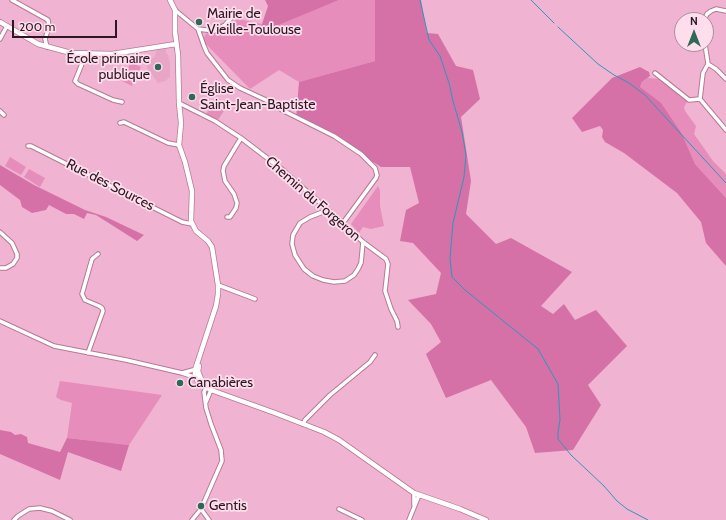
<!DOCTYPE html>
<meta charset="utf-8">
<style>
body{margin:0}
#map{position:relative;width:726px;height:520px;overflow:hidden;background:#f0b3d1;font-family:Cabin,sans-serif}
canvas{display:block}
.north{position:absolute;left:674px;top:12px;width:40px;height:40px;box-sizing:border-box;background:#fedeed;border:1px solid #aa8e9c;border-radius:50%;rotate:0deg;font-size:11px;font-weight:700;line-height:16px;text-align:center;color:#2d1723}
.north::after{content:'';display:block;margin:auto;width:14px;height:18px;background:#2d6955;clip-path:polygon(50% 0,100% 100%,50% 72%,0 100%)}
.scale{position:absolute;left:12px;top:20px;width:105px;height:18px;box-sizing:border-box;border:2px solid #2d1723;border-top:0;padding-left:5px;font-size:12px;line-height:14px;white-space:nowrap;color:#2d1723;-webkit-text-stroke:3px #fedeed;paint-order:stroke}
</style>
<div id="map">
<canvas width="726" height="520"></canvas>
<div class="north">N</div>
<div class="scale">200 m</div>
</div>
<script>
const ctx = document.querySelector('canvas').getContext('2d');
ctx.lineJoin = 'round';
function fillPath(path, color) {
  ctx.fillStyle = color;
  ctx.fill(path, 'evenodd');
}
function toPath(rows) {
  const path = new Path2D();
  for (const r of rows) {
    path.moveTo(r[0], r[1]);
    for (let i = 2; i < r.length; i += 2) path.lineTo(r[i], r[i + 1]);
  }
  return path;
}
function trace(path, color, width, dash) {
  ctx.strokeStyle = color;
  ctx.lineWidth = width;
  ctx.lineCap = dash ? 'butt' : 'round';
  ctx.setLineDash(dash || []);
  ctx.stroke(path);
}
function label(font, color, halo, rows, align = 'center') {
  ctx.font = font + ' Cabin,sans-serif';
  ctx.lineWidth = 3.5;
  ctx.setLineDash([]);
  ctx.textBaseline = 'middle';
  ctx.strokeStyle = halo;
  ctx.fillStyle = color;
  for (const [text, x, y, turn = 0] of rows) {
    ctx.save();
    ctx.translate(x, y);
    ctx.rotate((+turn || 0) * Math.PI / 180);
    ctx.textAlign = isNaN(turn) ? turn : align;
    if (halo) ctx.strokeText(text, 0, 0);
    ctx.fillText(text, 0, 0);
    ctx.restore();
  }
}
fillPath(toPath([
 [166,49,166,54,168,54,169,60,170,60,170,77,165,81,158,83,147,68,147,63,151,58,154,58,157,50]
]), '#e8a5c6');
fillPath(toPath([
 [339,0,375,0,375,61,299,82,279,70,250,89,203,41,205,35,215,27,239,19,262,24,259,32],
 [131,62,141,67,132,86,122,81],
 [648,78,660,79,687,102,684,107,685,111,696,126,694,134,713,161,726,174,726,198,695,164,682,134,640,87,642,82],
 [217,99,227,106,218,120,206,114],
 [10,157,26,167,21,175,5,166],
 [29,169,45,178,40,187,24,177],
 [378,186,380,190,380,206,384,226,371,229,363,227,359,233,351,224],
 [60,381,162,395,129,445,67,438,72,403,61,400,56,397]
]), '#e68dbb');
fillPath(toPath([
 [265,0,339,0,259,33,268,6],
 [375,0,421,0,427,33,438,34,456,66,473,70,480,99,461,117,471,181,466,214,496,244,511,238,572,272,541,306,553,314,564,304,575,320,596,310,627,346,588,385,601,405,573,450,535,453,526,427,491,380,446,398,426,354,441,342,431,324,408,300,436,294,441,273,413,243,400,241,406,210,419,203,410,167,381,167,332,136,296,119,299,82,375,61],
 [640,67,649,72,650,76,642,82,640,87,661,103,682,134,695,164,726,198,726,266,706,243,701,222,677,193,624,153,605,142,602,137,603,130,600,126,582,132,572,118,612,78],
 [0,165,34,185,85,210,106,217,144,235,137,241,96,215,87,213,84,219,74,214,66,214,49,205,46,210,32,213,22,207,20,200,0,185],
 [0,430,11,432,15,435,21,434,27,437,28,443,60,452,67,438,129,445,121,471,68,452,60,480,0,454]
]), '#d571a7');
trace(toPath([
 [420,0,429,40,440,56,449,83,453,101,462,132,466,155,464,177,453,223,450,258,452,277,465,290,538,349,558,384,560,420,558,432,558,439,571,455,604,486,617,501,627,509,648,520],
 [531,0,554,23],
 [558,27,598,64,614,75,629,83,645,95,726,183]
]), '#2b97bf', 1);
const minor = toPath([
 [12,0,48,20,49,27,45,39,47,47],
 [175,10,198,29,204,46,207,53,228,80,240,88,268,101,282,110,334,136,361,154,375,168,377,175,376,178,343,223],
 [704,20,707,14,711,11,716,9,726,11],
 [198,29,214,31,225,25,232,17],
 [0,39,7,26],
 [705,44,708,64],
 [86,54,75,81,78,84,113,100,122,102],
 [708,64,703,73,700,99,726,130],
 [708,64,716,69,726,79],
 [655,73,689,100,700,99],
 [179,103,215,121,241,138,284,171,343,223,363,242,386,259,388,264,385,291,391,309,397,321,398,327],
 [0,111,4,115],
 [120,123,124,122,168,143,179,145],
 [28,146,31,146,182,222,192,224],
 [328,210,310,217,300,223,293,235,292,244,295,255,304,269,313,276,323,280,334,282,345,281,354,275,358,269,361,263,363,242],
 [227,217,230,217,236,208,237,203,234,194,225,181,223,171,224,166,241,138],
 [0,232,12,243,17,254,17,258,13,264,6,268,0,268],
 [218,285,255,299],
 [0,321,54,346,126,360,182,373],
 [88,353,103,311,102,308,99,306,85,300,82,294,92,259,98,254],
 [197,376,194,377,182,373,193,370,197,371],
 [303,424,305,420,330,395,370,362,375,355],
 [414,505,414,493],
 [201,509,209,520],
 [339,509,362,520],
 [14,520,18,516,29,509,40,508,52,511,70,520],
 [192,520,201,509,222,461,221,450,211,424,206,408,204,392,206,388,210,387,211,390,206,402],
 [409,520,419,495]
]);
const tertiary = toPath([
 [170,0,175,10,175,34],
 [0,22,38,44,71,53,112,54,176,44],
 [175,32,178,55,179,103,181,123,179,145,185,162,192,191,191,221,196,231,208,241,212,247,218,285,218,294,216,306,195,370,195,375,198,382,211,390,275,413,324,432,339,440,414,493,460,509,486,520],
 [199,366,198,371,201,379,209,386]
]);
trace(minor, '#b37a96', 5.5);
trace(tertiary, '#b37a96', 6);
trace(minor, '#fff', 3.5);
trace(tertiary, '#fff', 4.5);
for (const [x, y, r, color] of [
 [199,22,4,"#2d6955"],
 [158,67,4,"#2d6955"],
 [192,97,4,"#2d6955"],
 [180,383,4,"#2d6955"],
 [201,506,4,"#2d6955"]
]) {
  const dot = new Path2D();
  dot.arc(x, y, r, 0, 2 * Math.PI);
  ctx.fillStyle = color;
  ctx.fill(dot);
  trace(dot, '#fedeed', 1.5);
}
label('14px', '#2d1723', '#fedeed', [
 ["Mairie de",207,14],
 ["Vieille-Toulouse",207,30],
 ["École primaire",150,59,"right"],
 ["publique",150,75,"right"],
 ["Église",200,89],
 ["Saint-Jean-Baptiste",200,105],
 ["Canabières",188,383],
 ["Gentis",209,506]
], 'left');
label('14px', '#2d1723', '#fedeed', [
 ["Rue des Sources",110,185,27],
 ["Chemin du Forgeron",313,199,41]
]);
</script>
